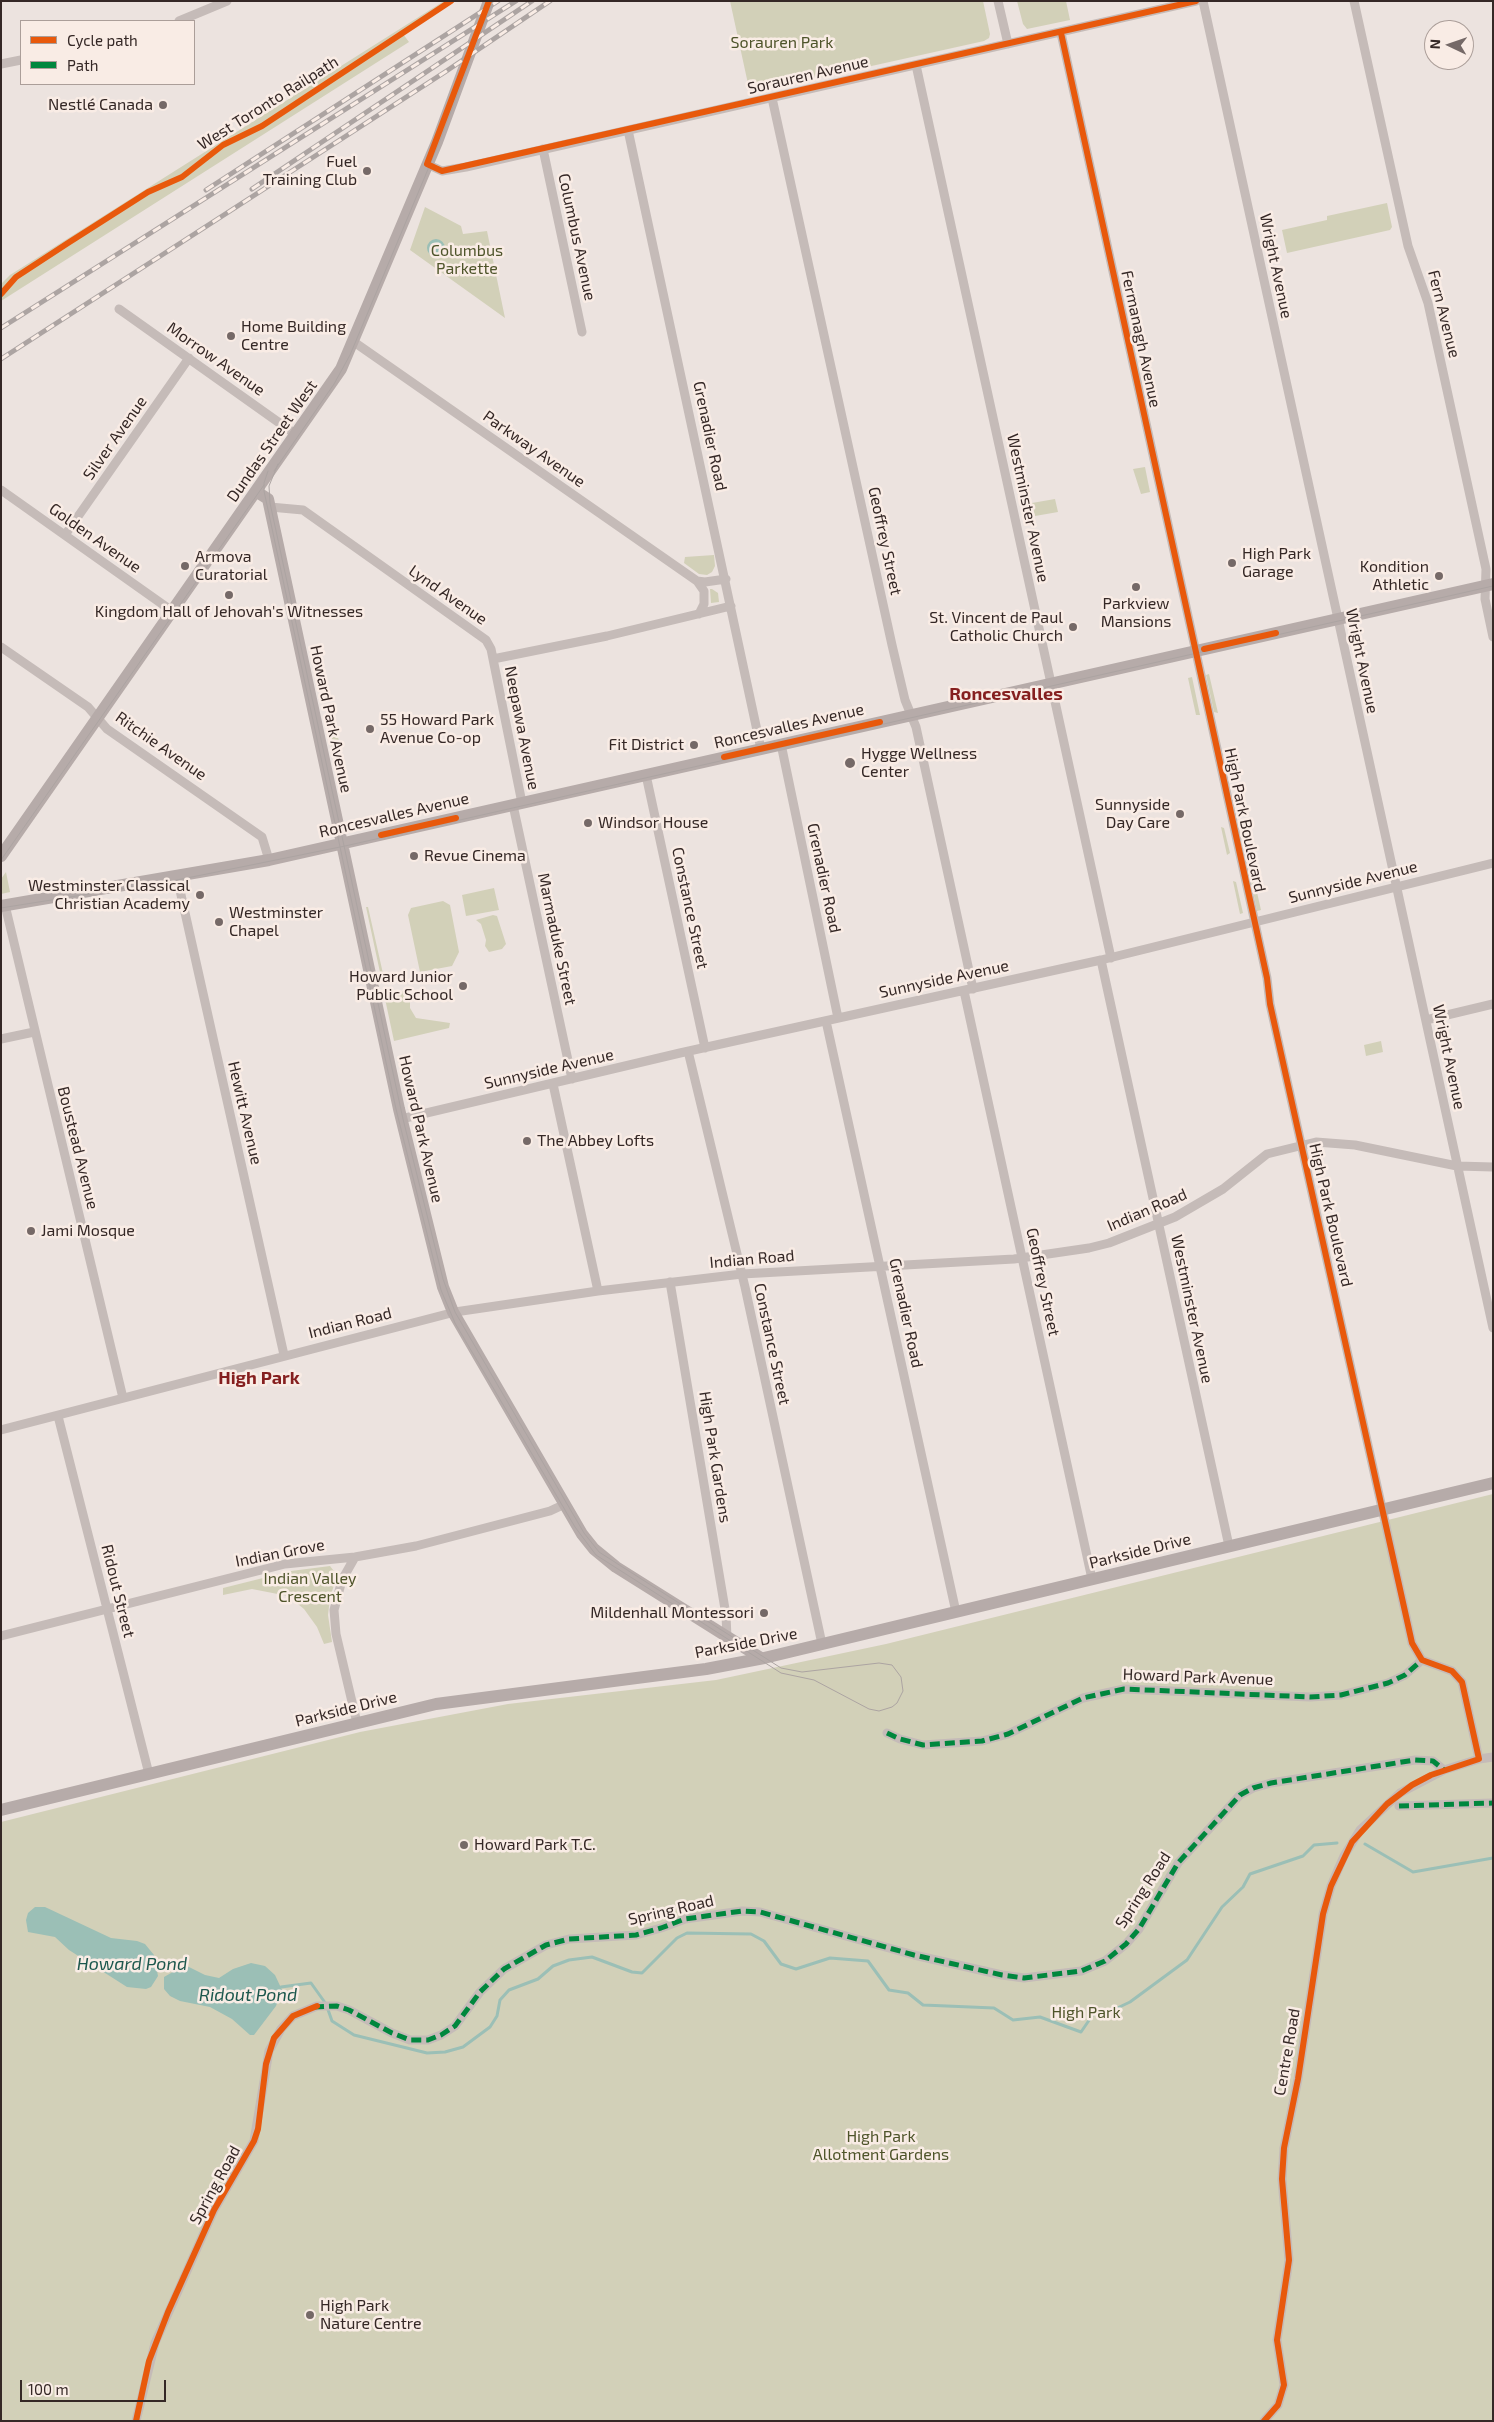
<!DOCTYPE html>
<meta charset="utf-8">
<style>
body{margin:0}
#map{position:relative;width:1494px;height:2422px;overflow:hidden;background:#ece3df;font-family:"Exo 2",sans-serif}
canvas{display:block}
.frame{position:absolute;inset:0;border:2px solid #352826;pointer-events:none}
.legend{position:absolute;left:20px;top:20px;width:175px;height:65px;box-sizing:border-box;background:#f9ece5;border:1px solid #ab9e99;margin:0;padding:6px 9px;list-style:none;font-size:15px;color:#352826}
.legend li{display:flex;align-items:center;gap:10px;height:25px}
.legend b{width:25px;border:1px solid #ab9e99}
.north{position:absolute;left:1424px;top:20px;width:50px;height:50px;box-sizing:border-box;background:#f9ece5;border:1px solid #ab9e99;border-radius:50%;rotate:273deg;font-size:14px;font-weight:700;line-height:20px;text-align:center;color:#352826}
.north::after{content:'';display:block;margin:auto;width:18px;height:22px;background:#756967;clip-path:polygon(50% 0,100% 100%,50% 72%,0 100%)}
.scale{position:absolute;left:20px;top:2380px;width:146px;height:22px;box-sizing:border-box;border:2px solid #352826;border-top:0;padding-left:6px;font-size:15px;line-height:18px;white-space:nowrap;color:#352826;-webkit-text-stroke:4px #f9ece5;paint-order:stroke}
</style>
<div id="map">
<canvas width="1494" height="2422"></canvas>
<div class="frame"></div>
<ul class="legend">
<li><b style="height:6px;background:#e8590c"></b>Cycle path</li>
<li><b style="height:6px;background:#00873e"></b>Path</li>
</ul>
<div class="north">N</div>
<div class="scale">100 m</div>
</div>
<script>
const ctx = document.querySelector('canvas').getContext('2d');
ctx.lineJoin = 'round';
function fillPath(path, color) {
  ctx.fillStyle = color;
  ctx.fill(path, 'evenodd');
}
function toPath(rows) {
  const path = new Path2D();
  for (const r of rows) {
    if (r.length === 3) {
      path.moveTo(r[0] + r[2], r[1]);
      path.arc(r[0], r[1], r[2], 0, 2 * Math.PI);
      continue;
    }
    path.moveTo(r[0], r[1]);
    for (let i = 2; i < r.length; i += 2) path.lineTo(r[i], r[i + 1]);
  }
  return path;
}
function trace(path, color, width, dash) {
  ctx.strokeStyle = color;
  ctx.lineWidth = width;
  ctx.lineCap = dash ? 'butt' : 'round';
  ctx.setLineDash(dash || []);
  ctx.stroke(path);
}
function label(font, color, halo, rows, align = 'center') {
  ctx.font = font + ' "Exo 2",sans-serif';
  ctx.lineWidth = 5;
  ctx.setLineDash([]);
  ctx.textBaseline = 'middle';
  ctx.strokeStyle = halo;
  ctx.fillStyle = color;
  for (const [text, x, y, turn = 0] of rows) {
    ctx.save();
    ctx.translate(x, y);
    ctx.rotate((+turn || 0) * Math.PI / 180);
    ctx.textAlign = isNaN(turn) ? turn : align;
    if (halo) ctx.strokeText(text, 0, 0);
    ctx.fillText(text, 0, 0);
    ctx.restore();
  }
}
fillPath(toPath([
 [444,1,456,1,403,34,409,42,1,301,1,284,10,275],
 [730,1,983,1,990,34,989,38,984,41,750,93],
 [1017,1,1066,1,1070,20,1027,29,1023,24],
 [1387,203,1392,227,1390,230,1287,253,1282,230,1327,220,1327,216],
 [425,207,461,226,463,234,487,231,505,318,410,250],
 [1145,467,1150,492,1141,494,1133,469],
 [1055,499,1058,512,1035,516,1032,503],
 [714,555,715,566,712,572,707,575,699,574,684,563,685,557],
 [712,589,718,593,719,602,711,603,710,589],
 [1209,674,1218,713,1214,712,1206,675],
 [1192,677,1200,715,1196,715,1188,678],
 [335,727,341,748,333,753,328,728],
 [1221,827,1224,828,1230,853,1227,855],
 [1252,870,1261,910,1257,911,1249,871],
 [6,872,10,892,1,894,1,879],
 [1233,881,1236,882,1243,913,1240,914],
 [494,888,499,910,466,916,462,895],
 [443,901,450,905,459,952,452,966,420,972,408,915,411,908],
 [366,907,368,907,384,978,381,977],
 [493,915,497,916,506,944,502,949,489,952,485,946,486,940,481,924,476,920],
 [403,991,410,994,410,1008,416,1018,450,1023,449,1028,394,1041,384,994],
 [1381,1041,1383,1052,1366,1056,1364,1045],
 [1493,1494,1493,2421,1,2421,1,1822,360,1732,508,1704,716,1680,886,1644],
 [330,1566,337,1575,330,1598,328,1615,332,1642,324,1644,317,1627,304,1609,288,1596,252,1589,223,1595,223,1588,291,1571]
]), '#d2d0b8');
fillPath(toPath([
 [436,248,9],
 [35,1907,45,1907,111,1938,137,1941,145,1944,154,1955,158,1976,151,1987,146,1989,127,1987,69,1950,55,1937,28,1932,26,1920,28,1913],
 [251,1963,265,1966,275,1975,282,1990,276,2006,254,2035,250,2035,232,2019,210,2007,180,2001,170,1996,164,1989,164,1977,185,1965,205,1975,219,1978,233,1969]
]), '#9bbfb6');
trace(toPath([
 [1365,1844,1413,1872,1493,1858],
 [281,1987,311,1983,326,2004,332,2021,354,2035,427,2053,445,2052,463,2047,490,2027,497,2016,500,2000,509,1990,538,1979,553,1966,569,1960,592,1957,632,1972,642,1973,677,1938,687,1933,751,1934,764,1941,781,1964,796,1969,830,1958,868,1961,889,1990,908,1993,923,2005,994,2008,1013,2020,1040,2017,1081,2032,1094,2013,1111,2011,1130,2002,1187,1960,1222,1907,1243,1887,1250,1874,1303,1856,1314,1845,1337,1843]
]), '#9bbfb6', 3);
trace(toPath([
 [998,1,1008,44],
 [1203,1,1493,1328],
 [1354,1,1408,246,1428,303,1486,569,1485,599,1493,637],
 [179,21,227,1],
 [1061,33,1267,978,1270,1004,1412,1643,1422,1660,1452,1671,1462,1682,1479,1759],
 [1,64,21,60],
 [916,65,1111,958],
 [772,98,892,645,905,700,916,727,973,989],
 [628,130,761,749],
 [543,149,582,332],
 [427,164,442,171,466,167,1196,1],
 [119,309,295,434],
 [354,342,697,581,705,582,726,579],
 [1,490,172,611],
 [270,507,303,510,486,640,491,649,522,803],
 [65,535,189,358],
 [697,581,704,591,704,604,699,614],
 [1,647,88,707,107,729,262,837,269,860],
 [493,659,607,636,731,606],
 [781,744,838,1018],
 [646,775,705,1048],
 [513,805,572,1079],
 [177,877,284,1355],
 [5,905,123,1398],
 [1101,960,1229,1546],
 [964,991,1092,1579],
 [1426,1020,1493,1004],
 [826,1021,956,1612],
 [1,1039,34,1032],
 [688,1051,745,1287,822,1644],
 [553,1084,598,1291],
 [401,1119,680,1053,1101,960,1493,863],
 [670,1282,726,1615,727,1638],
 [58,1416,149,1774],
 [1,1430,455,1312,598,1291,742,1274,1014,1259,1089,1248,1109,1243,1175,1217,1223,1189,1267,1154,1316,1142,1355,1145,1457,1166,1493,1167],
 [355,1557,342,1580,334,1610,336,1634,357,1723],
 [1,1636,285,1564,355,1557,416,1546,550,1511,565,1504],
 [887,1733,900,1739,923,1745,982,1741,1008,1734,1083,1698,1124,1689,1310,1697,1341,1695,1388,1683,1405,1675,1422,1660],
 [1399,1806,1493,1803],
 [136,2421,155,2343,214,2210,254,2141,269,2051,281,2029,293,2016,317,2006,337,2006,349,2010,392,2033,410,2040,428,2040,441,2035,455,2026,480,1992,504,1969,546,1945,569,1939,636,1935,661,1928,685,1919,742,1911,760,1912,914,1955,1002,1975,1024,1978,1081,1971,1105,1961,1126,1944,1139,1929,1178,1863,1240,1795,1253,1788,1271,1783,1415,1760,1433,1761,1444,1770],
 [1264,2421,1278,2405,1284,2385,1277,2340,1289,2260,1282,2179,1284,2148,1298,2079,1323,1914,1331,1886,1344,1856,1360,1830,1400,1793,1444,1770,1479,1759,1493,1757]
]), '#c5bbb8', 9);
trace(toPath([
 [257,492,268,499,399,1109,443,1287,453,1312,582,1534,594,1549,616,1567,761,1658],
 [1,856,341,369,437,142,489,1],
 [1,906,269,860,1493,584],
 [1,1810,436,1704,706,1669,764,1658,1493,1483]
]), '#b6aba9', 12);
trace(toPath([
 [268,471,264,483,264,491,396,1109,441,1290,455,1323,575,1527,596,1555,781,1673,814,1680,869,1709,879,1711,892,1707,897,1703,903,1691,901,1677,892,1665,879,1663,802,1672,781,1668,599,1552,584,1533,455,1312,443,1279,403,1119,270,503,269,486,278,464],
 [274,471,334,384,350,355,439,143,493,1],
 [1,860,264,485],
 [1,908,177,880,345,846,1493,586]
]), '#aca4a2', 1);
const rail = toPath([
 [252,189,532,1],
 [206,190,498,1],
 [1,328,516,1],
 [1,359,445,72,550,1]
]);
trace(rail, '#aca4a2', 5);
trace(rail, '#f9ece5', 3, [9]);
trace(toPath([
 [887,1733,900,1739,923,1745,982,1741,1008,1734,1083,1698,1124,1689,1310,1697,1341,1695,1388,1683,1405,1675,1422,1660],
 [1399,1806,1493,1803],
 [314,2007,337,2006,349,2010,392,2033,410,2040,428,2040,441,2035,455,2026,480,1992,504,1969,546,1945,569,1939,636,1935,661,1928,685,1919,742,1911,760,1912,914,1955,1002,1975,1024,1978,1081,1971,1105,1961,1126,1944,1139,1929,1178,1863,1240,1795,1253,1788,1271,1783,1415,1760,1433,1761,1444,1770]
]), '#00873e', 5, [10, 5]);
trace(toPath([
 [489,1,427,164,442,171,1196,1],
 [1061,33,1267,978,1270,1004,1412,1643,1422,1660,1452,1671,1462,1682,1479,1759,1431,1775,1412,1785,1387,1804,1352,1842,1331,1886,1323,1914,1298,2079,1284,2148,1282,2179,1289,2260,1277,2340,1284,2385,1278,2405,1264,2421],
 [1,294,16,277,68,243,148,192,182,177,223,145,262,126,451,1],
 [1204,649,1276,633],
 [724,757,880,722],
 [381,835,456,818],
 [136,2421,149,2361,168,2312,214,2210,254,2141,258,2129,266,2064,274,2038,293,2016,317,2006]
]), '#e8590c', 6);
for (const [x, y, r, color] of [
 [163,105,5,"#756967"],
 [367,171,5,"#756967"],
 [231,336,5,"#756967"],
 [1232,563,5,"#756967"],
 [185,566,5,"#756967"],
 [1439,576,5,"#756967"],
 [1136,587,5,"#756967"],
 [229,595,5,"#756967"],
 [1073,627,5,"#756967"],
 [370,729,5,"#756967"],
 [694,745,5,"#756967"],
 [850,763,6,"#756967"],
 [1180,814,5,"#756967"],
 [588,823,5,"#756967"],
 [414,856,5,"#756967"],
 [200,895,5,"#756967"],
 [219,922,5,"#756967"],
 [463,986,5,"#756967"],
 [527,1141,5,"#756967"],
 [31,1231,5,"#756967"],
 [764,1613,5,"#756967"],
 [464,1845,5,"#756967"],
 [310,2315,5,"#756967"]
]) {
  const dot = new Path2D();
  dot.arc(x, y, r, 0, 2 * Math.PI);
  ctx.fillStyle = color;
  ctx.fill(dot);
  trace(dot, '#f9ece5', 2);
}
label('16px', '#4e542a', '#f9ece5', [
 ["Sorauren Park",782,43],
 ["Columbus",467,251],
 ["Parkette",467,269],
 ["Indian Valley",310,1579],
 ["Crescent",310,1597],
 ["High Park",1086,2013],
 ["High Park",881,2137],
 ["Allotment Gardens",881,2155]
]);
label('16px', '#352826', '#f9ece5', [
 ["Sorauren Avenue",808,75,-13],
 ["West Toronto Railpath",268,103,-32],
 ["Columbus Avenue",577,237,78],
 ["Wright Avenue",1276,266,78],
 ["Fern Avenue",1444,314,76],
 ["Fermanagh Avenue",1141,339,78],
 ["Morrow Avenue",216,359,35],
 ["Grenadier Road",710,436,78],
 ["Silver Avenue",115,438,-55],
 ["Dundas Street West",272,441,-55],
 ["Parkway Avenue",534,449,35],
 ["Westminster Avenue",1028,508,78],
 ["Golden Avenue",95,538,35],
 ["Geoffrey Street",885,541,78],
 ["Lynd Avenue",448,595,35],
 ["Wright Avenue",1362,661,78],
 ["Howard Park Avenue",331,719,78],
 ["Roncesvalles Avenue",789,726,-13],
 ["Neepawa Avenue",522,728,79],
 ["Ritchie Avenue",161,746,35],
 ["Roncesvalles Avenue",394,815,-13],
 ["High Park Boulevard",1245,820,78],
 ["Grenadier Road",824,878,78],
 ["Sunnyside Avenue",1353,882,-14],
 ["Constance Street",690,908,78],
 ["Marmaduke Street",557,939,78],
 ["Sunnyside Avenue",944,979,-12],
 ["Wright Avenue",1449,1057,78],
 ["Sunnyside Avenue",549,1069,-13],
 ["Hewitt Avenue",245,1113,77],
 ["Howard Park Avenue",421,1129,77],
 ["Boustead Avenue",78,1148,76],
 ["Indian Road",1147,1210,-23],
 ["High Park Boulevard",1331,1215,77],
 ["Indian Road",752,1259,-5],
 ["Geoffrey Street",1043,1282,78],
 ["Westminster Avenue",1192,1309,78],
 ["Grenadier Road",906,1313,78],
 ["Indian Road",350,1323,-14],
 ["Constance Street",772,1344,78],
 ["High Park Gardens",715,1457,81],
 ["Parkside Drive",1140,1551,-14],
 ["Indian Grove",280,1553,-11],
 ["Ridout Street",118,1591,76],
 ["Parkside Drive",746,1643,-11],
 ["Howard Park Avenue",1198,1677,2],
 ["Parkside Drive",346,1709,-14],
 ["Spring Road",1143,1890,-57],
 ["Spring Road",671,1910,-13],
 ["Centre Road",1287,2052,-80],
 ["Spring Road",215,2185,-61]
]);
label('16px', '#352826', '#f9ece5', [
 ["Nestlé Canada",153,105,"right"],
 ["Fuel",357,162,"right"],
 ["Training Club",357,180,"right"],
 ["Home Building",241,327],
 ["Centre",241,345],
 ["High Park",1242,554],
 ["Garage",1242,572],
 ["Armova",195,557],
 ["Curatorial",195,575],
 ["Kondition",1429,567,"right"],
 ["Athletic",1429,585,"right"],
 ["Parkview",1136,604,"center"],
 ["Mansions",1136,622,"center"],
 ["Kingdom Hall of Jehovah's Witnesses",229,612,"center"],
 ["St. Vincent de Paul",1063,618,"right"],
 ["Catholic Church",1063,636,"right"],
 ["55 Howard Park",380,720],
 ["Avenue Co-op",380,738],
 ["Fit District",684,745,"right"],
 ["Hygge Wellness",861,754],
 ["Center",861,772],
 ["Sunnyside",1170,805,"right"],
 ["Day Care",1170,823,"right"],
 ["Windsor House",598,823],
 ["Revue Cinema",424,856],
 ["Westminster Classical",190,886,"right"],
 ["Christian Academy",190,904,"right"],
 ["Westminster",229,913],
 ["Chapel",229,931],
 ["Howard Junior",453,977,"right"],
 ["Public School",453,995,"right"],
 ["The Abbey Lofts",537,1141],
 ["Jami Mosque",41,1231],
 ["Mildenhall Montessori",754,1613,"right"],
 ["Howard Park T.C.",474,1845],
 ["High Park",320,2306],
 ["Nature Centre",320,2324]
], 'left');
label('bold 18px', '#851f1f', '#f9ece5', [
 ["Roncesvalles",1006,694],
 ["High Park",259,1378]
]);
label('italic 18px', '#1c574d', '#f9ece5', [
 ["Howard Pond",132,1964],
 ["Ridout Pond",248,1995]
]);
</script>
